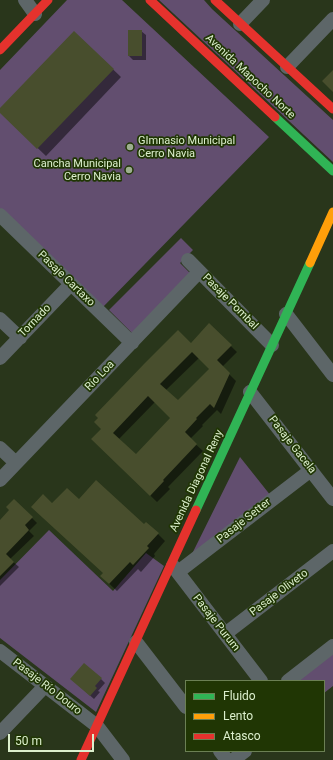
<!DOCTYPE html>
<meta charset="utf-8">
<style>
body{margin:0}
#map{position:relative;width:333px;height:760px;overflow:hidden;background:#29361b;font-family:Roboto,sans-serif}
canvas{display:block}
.legend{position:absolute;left:185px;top:680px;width:140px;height:72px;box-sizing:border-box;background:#203604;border:1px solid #6b8054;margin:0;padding:5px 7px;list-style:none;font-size:12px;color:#dcefcd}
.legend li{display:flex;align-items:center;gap:8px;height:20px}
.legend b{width:20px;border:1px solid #6b8054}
.scale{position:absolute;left:8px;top:734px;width:86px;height:18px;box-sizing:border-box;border:2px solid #dcefcd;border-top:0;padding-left:5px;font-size:12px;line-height:14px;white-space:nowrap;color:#dcefcd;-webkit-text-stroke:3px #203604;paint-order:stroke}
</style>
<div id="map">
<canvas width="333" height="760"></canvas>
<ul class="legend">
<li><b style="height:5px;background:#30b455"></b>Fluido</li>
<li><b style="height:5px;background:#ff9f0a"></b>Lento</li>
<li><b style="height:5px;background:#e5322d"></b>Atasco</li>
</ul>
<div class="scale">50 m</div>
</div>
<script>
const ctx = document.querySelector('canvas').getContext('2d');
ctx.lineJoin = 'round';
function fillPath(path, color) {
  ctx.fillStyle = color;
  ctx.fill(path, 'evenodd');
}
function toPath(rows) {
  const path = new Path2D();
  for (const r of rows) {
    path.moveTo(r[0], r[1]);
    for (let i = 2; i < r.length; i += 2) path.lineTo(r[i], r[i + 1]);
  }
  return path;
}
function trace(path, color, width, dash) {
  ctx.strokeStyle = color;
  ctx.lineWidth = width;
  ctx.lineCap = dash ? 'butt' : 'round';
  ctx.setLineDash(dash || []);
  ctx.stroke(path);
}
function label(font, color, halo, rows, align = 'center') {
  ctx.font = font + ' Roboto,sans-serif';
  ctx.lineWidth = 3.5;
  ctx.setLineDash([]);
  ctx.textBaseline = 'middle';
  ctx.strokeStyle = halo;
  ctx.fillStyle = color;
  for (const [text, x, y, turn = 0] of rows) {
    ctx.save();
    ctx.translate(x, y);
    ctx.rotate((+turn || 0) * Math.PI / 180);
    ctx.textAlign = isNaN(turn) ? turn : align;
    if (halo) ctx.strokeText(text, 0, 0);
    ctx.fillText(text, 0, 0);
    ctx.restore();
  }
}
fillPath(toPath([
 [67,0,122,0,269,137,103,307,0,208,0,70],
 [159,0,204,0,212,9,333,120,333,162],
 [181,238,193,250,180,263,193,276,134,335,109,310],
 [240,457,271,496,190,558],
 [49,530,113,591,146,553,164,566,96,712,0,638,0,580],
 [333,651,333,686,324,693,324,681,295,681]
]), '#624e6f');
fillPath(toPath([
 [141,31,146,35,146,60,133,60,129,56],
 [74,32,121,77,46,156,0,112,0,110],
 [209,325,237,352,222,367,236,381,221,414,217,410,202,425,203,426,190,439,203,451,168,487,170,489,157,502,92,439,191,344],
 [199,358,210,369,178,402,166,390],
 [155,402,171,418,136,456,119,439],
 [14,500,37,523,29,531,34,536,10,559,19,567,0,586,0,521,11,510],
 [79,500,144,526,158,534,165,541,154,554,155,556,141,572,138,569,117,591,101,576,104,573,52,505],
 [101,679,105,683,98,691,100,692,94,699,76,683]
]), '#0007');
fillPath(toPath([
 [128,30,142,30,142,56,128,56],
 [74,31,114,69,37,149,0,113,0,108],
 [333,70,333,92,322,81],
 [209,323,232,345,217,360,230,373,214,408,210,404,196,418,197,419,185,432,197,444,163,480,164,481,150,496,91,439,101,429,94,422,98,418,95,415,144,364,178,330,191,343],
 [192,352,209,369,178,400,160,384],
 [148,396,170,418,136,454,113,433],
 [96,480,144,524,146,522,159,533,147,546,149,548,133,565,130,562,109,584,100,576,103,573,31,507,43,494,52,503,67,488,79,499],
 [14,499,33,517,25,525,29,530,6,554,14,562,0,576,0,520,9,510,6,507],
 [84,663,102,678,95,686,97,688,90,696,70,679]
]), '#484e2d');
trace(toPath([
 [25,0,35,14],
 [240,24,263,0],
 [287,67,333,19],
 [0,215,132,343],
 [188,260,272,345],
 [286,314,333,375],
 [0,319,20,338],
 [0,358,71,284],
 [250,392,333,499],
 [0,448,16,463],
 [0,480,199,272],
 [173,566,261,681],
 [178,572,311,470],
 [225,634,333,551],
 [136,642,186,707],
 [0,651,97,726,123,760],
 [288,681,333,646],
 [0,733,45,686],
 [220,751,227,760],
 [233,760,245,751]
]), '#5d6668', 14);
trace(toPath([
 [275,117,333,171],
 [196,510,310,263]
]), '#30b455', 9);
trace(toPath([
 [310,263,333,212]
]), '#ff9f0a', 9);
trace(toPath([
 [150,0,275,117],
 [215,0,333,109],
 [0,50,48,0],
 [81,760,196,510]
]), '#e5322d', 9);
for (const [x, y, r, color] of [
 [130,147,4,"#9dae8f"],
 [129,170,4,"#9dae8f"]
]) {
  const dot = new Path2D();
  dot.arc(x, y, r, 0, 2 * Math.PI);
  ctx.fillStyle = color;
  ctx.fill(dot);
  trace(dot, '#203604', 1.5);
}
label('11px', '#dcefcd', '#203604', [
 ["Avenida Mapocho Norte",250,77,43],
 ["Pasaje Cartaxo",66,279,44],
 ["Pasaje Pombal",230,302,45],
 ["Tornado",35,321,-46],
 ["Río Loa",100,376,-46],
 ["Pasaje Gacela",292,445,52],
 ["Avenida Diagonal Reny",197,481,-65],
 ["Pasaje Setter",244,521,-38],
 ["Pasaje Oliveto",279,593,-37],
 ["Pasaje Purum",216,623,52],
 ["Pasaje Río Douro",47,687,38]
]);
label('11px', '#dcefcd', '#203604', [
 ["GImnasio Municipal",138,141],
 ["Cerro Navia",138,154],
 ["Cancha Municipal",121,164,"right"],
 ["Cerro Navia",121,177,"right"]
], 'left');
</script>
